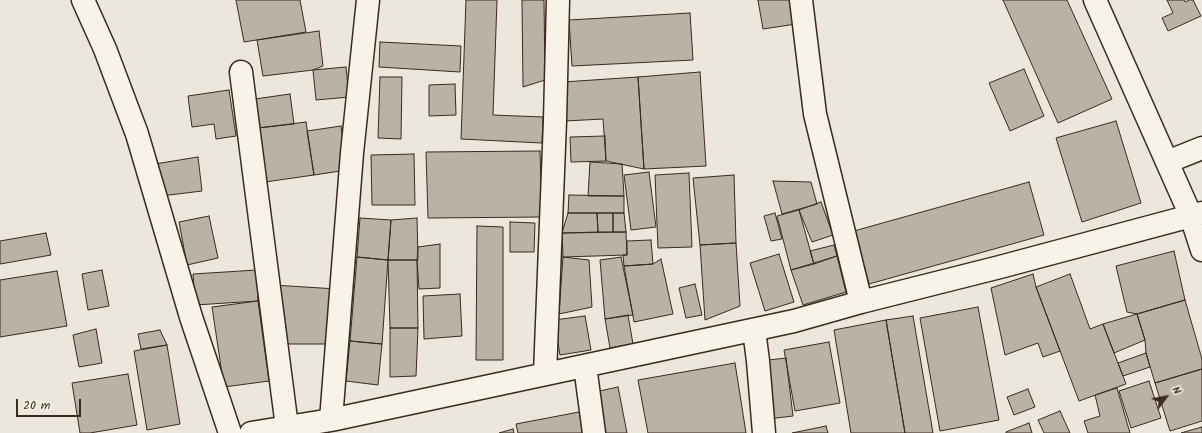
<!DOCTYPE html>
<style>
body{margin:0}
#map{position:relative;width:1202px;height:433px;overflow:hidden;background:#ece7dc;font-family:Kalam,sans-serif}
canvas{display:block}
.north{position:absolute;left:1146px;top:377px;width:40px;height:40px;-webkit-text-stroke:3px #f7f3e8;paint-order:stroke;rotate:58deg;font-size:11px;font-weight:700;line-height:16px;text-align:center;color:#3b2a1e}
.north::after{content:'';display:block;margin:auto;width:14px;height:18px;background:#3b2a1e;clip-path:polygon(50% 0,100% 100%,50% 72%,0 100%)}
.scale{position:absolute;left:16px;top:399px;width:65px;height:18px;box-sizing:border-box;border:2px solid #3b2a1e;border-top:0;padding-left:5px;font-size:12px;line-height:14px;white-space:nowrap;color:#3b2a1e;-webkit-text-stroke:3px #f7f3e8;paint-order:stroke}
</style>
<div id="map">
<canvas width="1202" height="433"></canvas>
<div class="north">N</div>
<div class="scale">20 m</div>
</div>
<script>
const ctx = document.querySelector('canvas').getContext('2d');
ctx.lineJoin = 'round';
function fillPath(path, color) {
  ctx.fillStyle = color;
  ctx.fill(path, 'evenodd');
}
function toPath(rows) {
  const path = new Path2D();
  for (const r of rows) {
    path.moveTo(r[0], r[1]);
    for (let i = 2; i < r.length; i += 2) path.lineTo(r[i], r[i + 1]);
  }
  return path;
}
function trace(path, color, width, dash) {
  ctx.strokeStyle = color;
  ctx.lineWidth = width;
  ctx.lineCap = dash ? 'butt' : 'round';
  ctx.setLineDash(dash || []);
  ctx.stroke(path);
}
const building = toPath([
 [236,0,300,0,306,32,244,42,236,0],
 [466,0,497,0,493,115,543,117,542,143,461,139,466,0],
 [522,0,544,0,545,80,523,87,522,0],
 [758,0,792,0,796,24,763,29,758,0],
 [1003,0,1067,0,1112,99,1058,123,1003,0],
 [1167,0,1184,0,1185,2,1189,0,1193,0,1201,16,1168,31,1162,18,1173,13,1167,0],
 [690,13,693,60,572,66,569,20,690,13],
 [319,31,323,66,313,70,263,76,257,40,319,31],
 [380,42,461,46,460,72,379,67,380,42],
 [346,67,349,97,316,100,313,70,346,67],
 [1024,69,1044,116,1010,131,989,83,1024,69],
 [700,72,706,166,644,169,638,77,700,72],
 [380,77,402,77,401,139,378,138,380,77],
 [638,77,644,169,606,161,603,119,565,121,563,82,638,77],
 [455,84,456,115,429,116,429,85,455,84],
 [229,90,236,136,216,139,214,124,192,127,188,96,229,90],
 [290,94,294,124,258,128,255,99,290,94],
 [1116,121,1141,203,1082,222,1056,138,1116,121],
 [306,122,314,175,265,182,258,128,306,122],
 [341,126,347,170,314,175,307,131,341,126],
 [605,136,606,161,571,162,570,137,605,136],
 [540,151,542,217,428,218,426,152,540,151],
 [414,154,415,205,372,205,371,155,414,154],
 [198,157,202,191,161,196,155,164,198,157],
 [590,162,622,164,624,196,588,196,590,162],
 [649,172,656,227,631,230,624,175,649,172],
 [689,173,692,247,658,248,655,175,689,173],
 [734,175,736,243,700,245,693,178,734,175],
 [773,181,811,182,817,204,782,214,773,181],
 [1029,182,1044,235,869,284,854,231,1029,182],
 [569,195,624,196,624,213,568,213,569,195],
 [821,202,833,235,812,242,799,210,821,202],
 [799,210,814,264,791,270,777,216,799,210],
 [568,213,597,213,598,232,562,233,568,213],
 [597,213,613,213,613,232,598,232,597,213],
 [613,213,624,213,626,232,613,232,613,213],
 [775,213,782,239,771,241,764,216,775,213],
 [209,216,218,258,187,265,179,222,209,216],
 [360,218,391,220,388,260,357,257,360,218],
 [417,218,418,260,388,260,391,220,417,218],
 [510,222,535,223,534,252,510,252,510,222],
 [477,226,503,227,503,360,476,360,477,226],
 [626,232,627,255,563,257,562,233,626,232],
 [46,233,51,255,0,264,0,241,46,233],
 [651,240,653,264,624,266,623,255,627,255,627,241,651,240],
 [736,243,740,306,705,320,700,245,736,243],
 [440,244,440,288,419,289,417,260,418,247,440,244],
 [834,245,837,256,814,264,810,251,834,245],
 [1174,251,1185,300,1137,314,1127,312,1116,266,1174,251],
 [779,254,794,302,765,311,750,263,779,254],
 [837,256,846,292,803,305,791,270,837,256],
 [357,257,388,260,382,344,350,341,357,257],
 [563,257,589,260,592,307,559,314,563,257],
 [621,257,633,315,605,319,600,260,621,257],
 [661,259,673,314,634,322,624,266,653,264,661,259],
 [388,260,417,260,418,328,390,328,388,260],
 [102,270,109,306,88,310,82,274,102,270],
 [257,270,258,301,195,305,193,274,257,270],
 [57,271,67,326,0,337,0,280,57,271],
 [1033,274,1036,287,1060,351,1043,357,1038,343,1005,355,991,288,1033,274],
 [1070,274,1090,329,1103,324,1126,384,1079,401,1036,287,1070,274],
 [695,284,702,315,686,318,679,288,695,284],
 [273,285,337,289,329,344,280,344,273,285],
 [460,294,462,336,424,339,423,296,460,294],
 [1185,300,1202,359,1202,369,1155,383,1146,353,1145,340,1137,314,1185,300],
 [258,301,269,381,224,387,212,307,258,301],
 [978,307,999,420,940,431,920,318,978,307],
 [1137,314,1145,340,1114,353,1103,324,1137,314],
 [628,315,633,344,610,348,605,319,628,315],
 [585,316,591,350,560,355,554,320,585,316],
 [913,316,933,433,905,433,886,320,913,316],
 [886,320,905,433,851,433,834,330,886,320],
 [390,328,418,328,416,376,390,377,390,328],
 [96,329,102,363,79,367,73,335,96,329],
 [160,330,167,345,141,349,138,334,160,330],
 [350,341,382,344,378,385,346,381,350,341],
 [829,342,840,403,795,411,784,350,829,342],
 [167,345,180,424,147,430,134,351,167,345],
 [1146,353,1150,367,1123,376,1118,363,1146,353],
 [786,358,793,416,768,419,760,361,786,358],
 [735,363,746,433,648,433,638,380,735,363],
 [1202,369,1202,421,1170,431,1155,383,1202,369],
 [128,374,137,425,90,433,80,433,72,383,128,374],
 [1149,381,1161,418,1131,428,1119,391,1149,381],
 [618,387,627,433,603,433,595,392,618,387],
 [1117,388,1130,433,1088,433,1084,421,1100,416,1095,395,1117,388],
 [1028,389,1035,407,1014,415,1007,397,1028,389],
 [1060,411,1070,433,1044,433,1038,420,1060,411],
 [579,412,584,433,518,433,516,424,579,412],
 [1029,423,1032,433,1006,433,1006,432,1029,423],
 [826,426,828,433,792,433,826,426],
 [1202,427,1202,433,1181,433,1202,427],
 [513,429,514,433,499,433,513,429]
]);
fillPath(building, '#bab2a7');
trace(building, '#3b2a1e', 1);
const minor = toPath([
 [83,0,105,49,137,134,191,317,230,433],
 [801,0,815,114,861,302],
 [1095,0,1191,216,1202,250],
 [241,72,287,427],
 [1167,162,1202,148],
 [754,330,758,361,764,433],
 [585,366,594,433],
 [545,374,555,121,558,0],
 [331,420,352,153,368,0],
 [251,433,331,420,794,321,861,302,1000,267,1202,213]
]);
trace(minor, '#3b2a1e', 25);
trace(minor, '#f7f3e8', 22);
</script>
